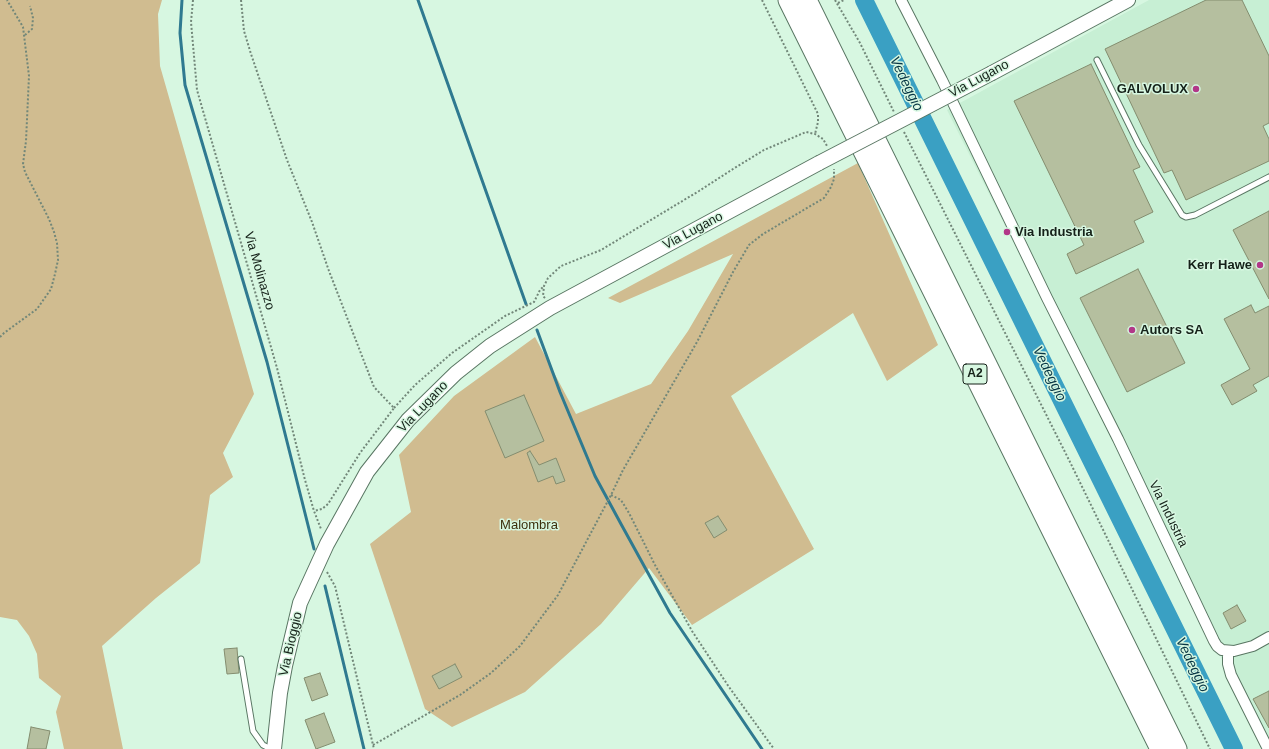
<!DOCTYPE html>
<style>
body{margin:0}
canvas{display:block;background:#d7f7e1}
</style>
<canvas width="1269" height="749"></canvas>
<script>
const ctx = document.querySelector('canvas').getContext('2d');
ctx.lineJoin = 'round';
function fillPath(path, color) {
  ctx.fillStyle = color;
  ctx.fill(path, 'evenodd');
}
function toPath(rows) {
  const path = new Path2D();
  for (const r of rows) {
    path.moveTo(r[0], r[1]);
    for (let i = 2; i < r.length; i += 2) path.lineTo(r[i], r[i + 1]);
  }
  return path;
}
function trace(path, color, width, dash) {
  ctx.strokeStyle = color;
  ctx.lineWidth = width;
  ctx.lineCap = dash ? 'butt' : 'round';
  ctx.setLineDash(dash || []);
  ctx.stroke(path);
}
function label(font, color, halo, rows, align = 'center') {
  ctx.font = font + ' Helvetica,sans-serif';
  ctx.lineWidth = 3;
  ctx.setLineDash([]);
  ctx.textBaseline = 'middle';
  ctx.strokeStyle = halo;
  ctx.fillStyle = color;
  for (const [text, x, y, turn = 0] of rows) {
    ctx.save();
    ctx.translate(x, y);
    ctx.rotate((+turn || 0) * Math.PI / 180);
    ctx.textAlign = isNaN(turn) ? turn : align;
    if (halo) ctx.strokeText(text, 0, 0);
    ctx.fillText(text, 0, 0);
    ctx.restore();
  }
}
fillPath(toPath([
 [1149,0,1269,0,1269,749,1224,663,947,110]
]), '#c7efd4');
fillPath(toPath([
 [0,0,162,0,158,14,160,66,254,394,223,453,233,477,210,495,200,563,156,598,102,646,123,749,64,749,56,712,61,696,39,678,37,654,29,636,17,620,0,617],
 [858,163,938,345,887,381,853,313,731,396,814,549,692,625,649,568,601,624,525,692,452,727,425,709,370,544,411,512,399,455,454,396,535,337,576,414,651,384,688,331,733,254,620,303,608,298]
]), '#d0bc90');
trace(toPath([
 [182,0,180,33,185,85,267,362,314,549],
 [418,0,526,304],
 [537,330,560,392,595,476,621,524,670,613,762,749],
 [325,586,364,749]
]), '#2f7a90', 3);
trace(toPath([
 [864,0,1234,749]
]), '#3aa0c3', 18);
const building = toPath([
 [1206,0,1242,0,1269,56,1269,123,1263,126,1269,139,1269,161,1186,200,1172,170,1164,173,1105,49,1206,0],
 [1091,64,1140,167,1133,170,1153,212,1134,221,1144,242,1076,274,1067,254,1084,245,1014,101,1091,64],
 [1269,211,1269,299,1233,230,1269,211],
 [1138,269,1185,363,1127,392,1080,298,1138,269],
 [1251,305,1255,313,1269,306,1269,376,1253,385,1257,391,1232,405,1221,385,1250,369,1224,319,1251,305],
 [524,395,544,441,505,458,485,411,524,395],
 [530,451,539,465,556,458,565,481,556,484,553,476,538,482,527,453,530,451],
 [718,516,727,530,714,538,705,523,718,516],
 [1237,605,1246,621,1231,629,1223,613,1237,605],
 [237,648,239,673,227,674,224,649,237,648],
 [455,664,462,677,439,689,432,676,455,664],
 [320,673,328,695,312,701,304,678,320,673],
 [1269,691,1269,728,1253,699,1269,691],
 [324,713,335,742,316,749,305,720,324,713],
 [31,727,50,731,46,749,27,749,31,727]
]);
fillPath(building, '#b5bf9f');
trace(building, '#848d6f', 1);
const service = toPath([
 [1097,60,1139,145,1182,215,1186,217,1195,215,1269,177],
 [241,659,253,731,263,745,271,749]
]);
const minor = toPath([
 [901,0,942,80,1047,298,1118,439,1214,641,1217,646,1222,650,1234,651,1253,646,1269,637],
 [1228,651,1228,664,1231,675,1268,749]
]);
const secondary = toPath([
 [992,73,1128,0],
 [274,749,280,693,285,666,300,603,327,544,367,472,408,420,456,373,490,346,550,308,819,163]
]);
const motorway = toPath([
 [788,0,1160,749],
 [807,0,1177,749]
]);
trace(service, '#597663', 7);
trace(minor, '#597663', 12);
trace(secondary, '#597663', 16);
trace(motorway, '#597663', 21);
trace(toPath([
 [193,0,191,22,197,90,277,368,305,480,314,511,321,529],
 [241,0,244,31,251,54,287,160,312,222,329,271,374,387,394,408,360,453,328,504,322,509,314,511],
 [762,0,818,114,818,122,815,134],
 [835,0,860,43,894,112],
 [838,3,844,0],
 [25,35,32,29,33,18,30,6],
 [904,132,1070,462,1210,749],
 [545,298,543,296,544,286,548,278,561,266,601,250,699,191,733,169,764,150,806,132,815,134,823,139,827,146],
 [0,337,4,333,37,309,51,289,55,274,58,260,57,243,54,232,49,219,25,172,23,164,26,141,29,76,23,27,7,0],
 [394,408,415,385,452,353,505,316,534,302,540,290,544,286],
 [611,495,621,500,629,513,655,565,692,631,729,687,774,749],
 [327,572,335,586,374,749],
 [373,745,460,695,491,673,520,646,558,595,611,495,623,470,697,342,733,272,749,245,763,234,824,198,831,187,834,179,834,169]
]), '#728779', 2, [2, 2]);
trace(service, '#fff', 5);
trace(minor, '#fff', 10);
trace(secondary, '#fff', 14);
trace(motorway, '#fff', 19);
const secondaryBridge = toPath([
 [819,163,992,73]
]);
trace(secondaryBridge, '#597663', 16, []);
trace(secondaryBridge, '#fff', 14);
for (const [x, y, r, color] of [
 [1196,89,4,"#b23788"],
 [1007,232,4,"#b23788"],
 [1260,265,4,"#b23788"],
 [1132,330,4,"#b23788"]
]) {
  const dot = new Path2D();
  dot.arc(x, y, r, 0, 2 * Math.PI);
  ctx.fillStyle = color;
  ctx.fill(dot);
  trace(dot, '#d7f7e1', 1.5);
}
for (const [x, y, w] of [
 [975,374,24]
]) {
  const box = new Path2D();
  box.roundRect(x - w / 2, y - 10, w, 20, 3);
  ctx.fillStyle = '#d7f7e1';
  ctx.fill(box);
  trace(box, '#152119', 1);
}
label('bold 12px', '#152119', null, [
 ["A2",975,374]
]);
label('13px', '#152119', '#d7f7e1', [
 ["Via Lugano",979,79,-28],
 ["Via Lugano",693,231,-28],
 ["Via Molinazzo",259,271,74],
 ["Via Lugano",423,407,-46],
 ["Via Industria",1168,514,64],
 ["Via Bioggio",291,644,-77]
]);
label('bold 13px', '#152119', '#d7f7e1', [
 ["GALVOLUX",1188,89],
 ["Via Industria",1015,232,"left"],
 ["Kerr Hawe",1252,265],
 ["Autors SA",1140,330,"left"]
], 'right');
label('13px', '#3d2f0c', '#d7f7e1', [
 ["Malombra",529,525]
]);
label('italic 14px', '#093746', '#d7f7e1', [
 ["Vedeggio",906,84,64],
 ["Vedeggio",1049,374,64],
 ["Vedeggio",1192,665,64]
]);
</script>
